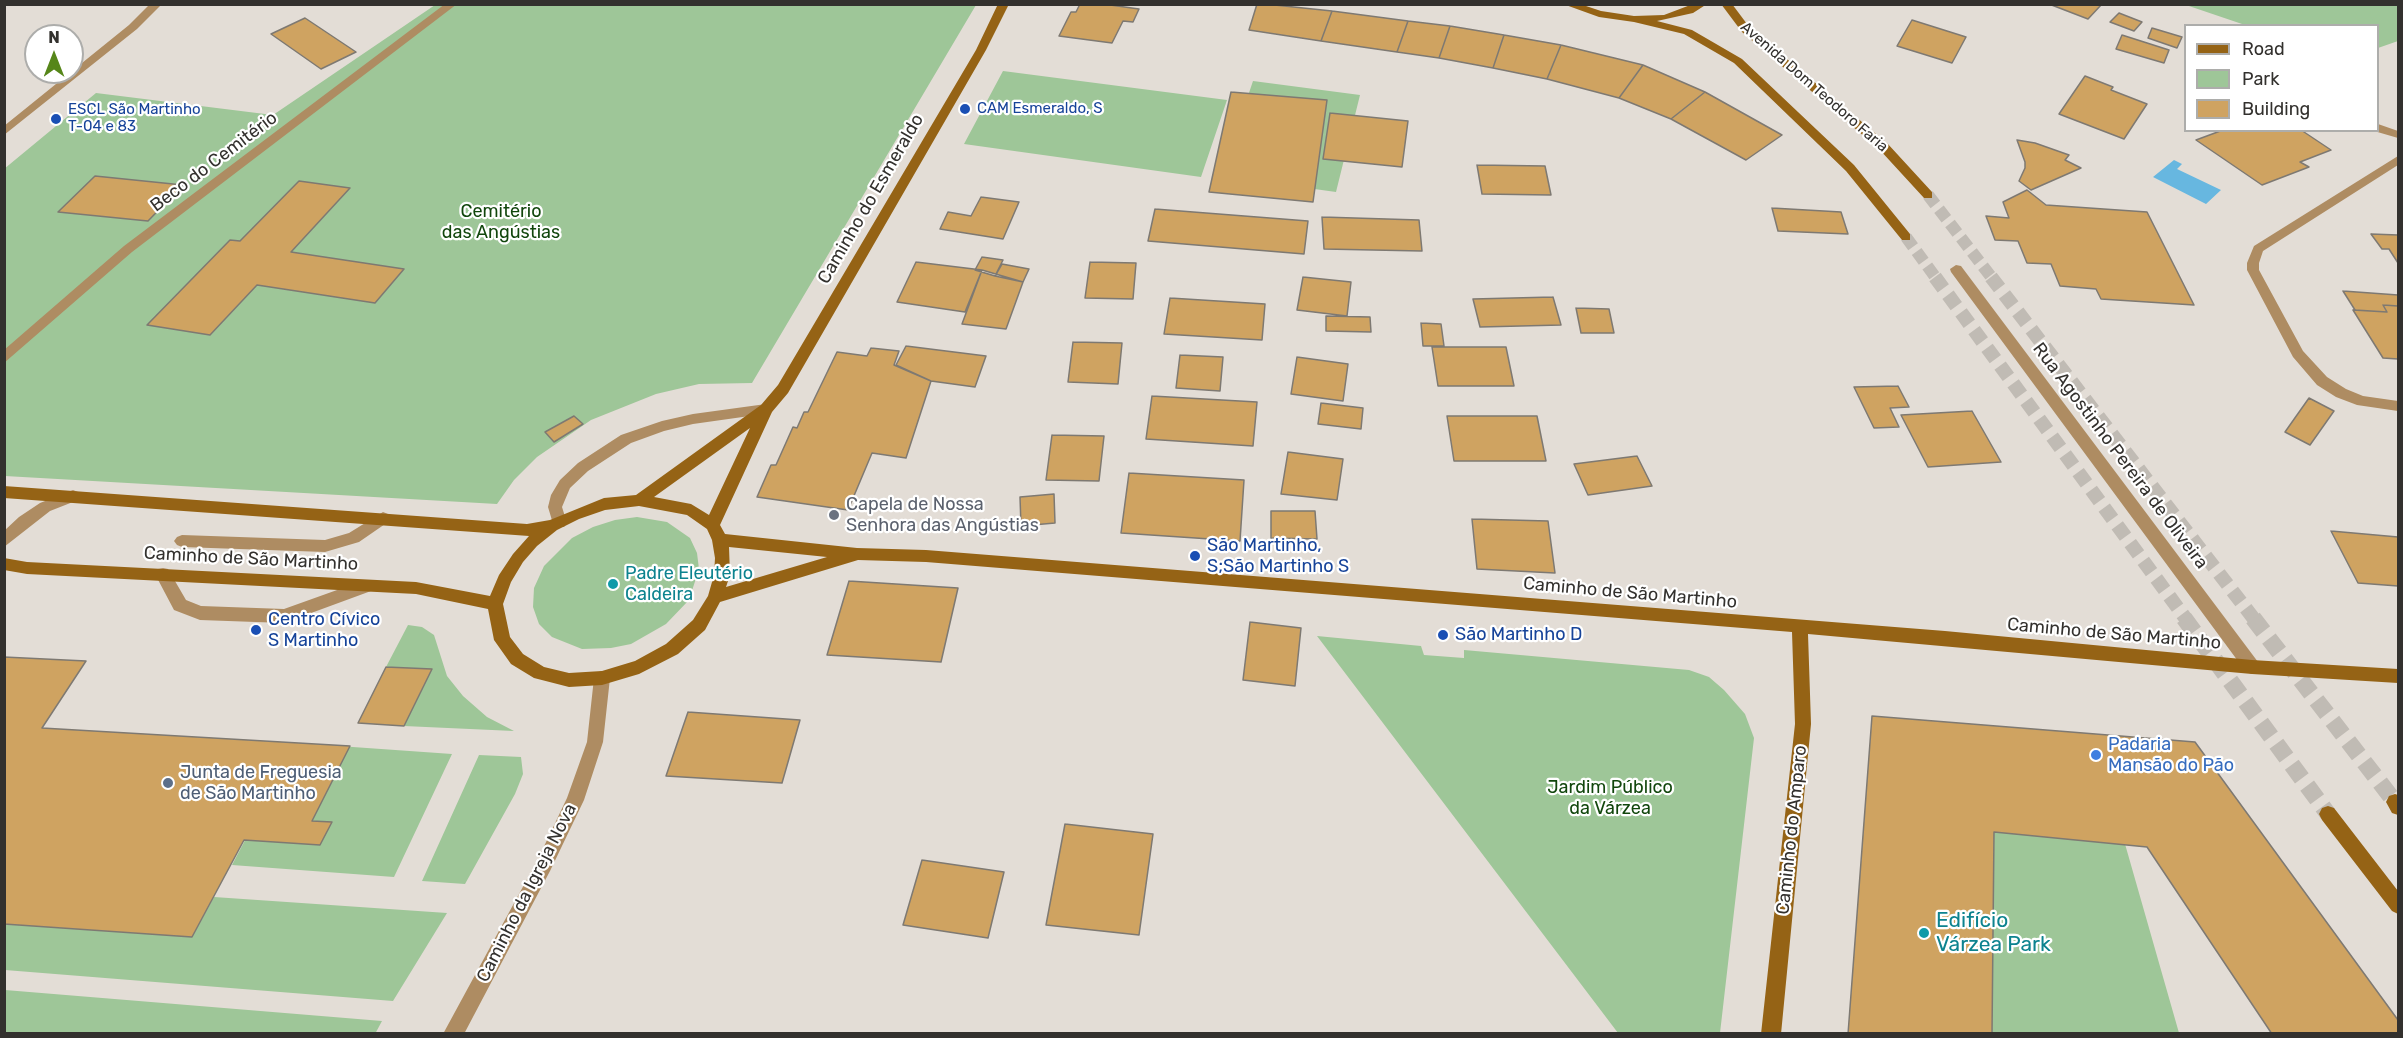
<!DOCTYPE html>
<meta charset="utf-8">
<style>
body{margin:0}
#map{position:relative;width:2403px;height:1038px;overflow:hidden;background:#e3ddd6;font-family:Rubik,sans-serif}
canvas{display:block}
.frame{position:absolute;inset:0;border:6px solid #33312e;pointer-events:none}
.legend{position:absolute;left:2184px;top:24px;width:195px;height:108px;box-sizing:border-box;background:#fff;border:2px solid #adadab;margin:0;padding:8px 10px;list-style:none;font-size:18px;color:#33312e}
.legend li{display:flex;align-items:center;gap:12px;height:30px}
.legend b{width:30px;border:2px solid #adadab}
.north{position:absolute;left:24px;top:24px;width:60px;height:60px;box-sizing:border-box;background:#fff;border:2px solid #adadab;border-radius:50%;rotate:0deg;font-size:16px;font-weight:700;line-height:24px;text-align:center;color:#33312e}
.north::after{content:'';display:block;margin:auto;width:21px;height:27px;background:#568619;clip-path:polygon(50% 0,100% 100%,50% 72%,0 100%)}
</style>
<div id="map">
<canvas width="2403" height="1038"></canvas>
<div class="frame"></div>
<ul class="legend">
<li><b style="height:8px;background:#956315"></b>Road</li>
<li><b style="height:16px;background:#9ec698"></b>Park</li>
<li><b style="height:16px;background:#cfa361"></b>Building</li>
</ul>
<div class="north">N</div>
</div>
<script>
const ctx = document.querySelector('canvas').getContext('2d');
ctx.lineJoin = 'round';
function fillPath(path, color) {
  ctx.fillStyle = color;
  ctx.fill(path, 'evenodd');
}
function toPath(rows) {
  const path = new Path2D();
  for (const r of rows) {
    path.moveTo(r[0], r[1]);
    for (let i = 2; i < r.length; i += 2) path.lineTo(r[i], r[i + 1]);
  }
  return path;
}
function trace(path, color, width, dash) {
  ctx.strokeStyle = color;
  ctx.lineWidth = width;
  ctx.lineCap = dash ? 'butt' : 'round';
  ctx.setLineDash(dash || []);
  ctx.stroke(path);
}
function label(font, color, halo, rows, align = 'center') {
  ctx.font = font + ' Rubik,sans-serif';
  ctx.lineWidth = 4.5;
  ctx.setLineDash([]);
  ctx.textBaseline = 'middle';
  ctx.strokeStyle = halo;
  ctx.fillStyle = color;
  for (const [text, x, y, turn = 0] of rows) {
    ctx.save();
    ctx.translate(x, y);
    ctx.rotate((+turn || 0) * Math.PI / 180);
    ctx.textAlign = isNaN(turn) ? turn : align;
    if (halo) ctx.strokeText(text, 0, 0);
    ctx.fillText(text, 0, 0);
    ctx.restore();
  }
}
fillPath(toPath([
 [435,5,976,5,752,383,699,384,656,394,591,420,537,457,514,480,497,504,5,476,4,169,96,93,273,115],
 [2186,5,2398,5,2398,41,2378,48,2378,26,2245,25],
 [1003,71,1227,100,1201,177,964,144],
 [1253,81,1360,95,1336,192,1221,176],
 [637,517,667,522,690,538,697,553,699,569,689,600,666,624,631,644,611,648,582,649,552,637,539,624,533,607,534,588,544,566,572,538,593,527,615,520],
 [408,625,422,627,434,635,447,676,463,696,487,717,514,731,404,726,432,669,386,667],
 [1317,636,1421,646,1424,655,1464,658,1464,650,1689,670,1709,677,1724,690,1745,714,1754,738,1720,1033,1618,1033],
 [296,743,452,754,394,877,232,865],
 [479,755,521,757,523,774,515,794,465,884,422,881],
 [1994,832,2125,844,2179,1033,1992,1034],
 [214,897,447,913,393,1001,5,970,4,924,192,937],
 [4,990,5,990,382,1021,375,1034,5,1033]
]), '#9ec698');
fillPath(toPath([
 [2174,160,2182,164,2177,169,2221,190,2206,204,2153,177]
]), '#67b7e0');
const building = toPath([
 [1080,4,1103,4,1139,9,1133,22,1123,21,1112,43,1059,36,1071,12,1076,12,1080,4],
 [1257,4,1265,4,1332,11,1321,41,1249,30,1257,4],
 [2049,4,2102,4,2088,19,2049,4],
 [1332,11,1408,21,1397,52,1321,41,1332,11],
 [2119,13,2142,22,2134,31,2110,22,2119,13],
 [305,18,356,52,321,69,271,34,305,18],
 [1912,20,1966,37,1952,63,1897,46,1912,20],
 [1408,21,1450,26,1439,58,1397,52,1408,21],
 [1450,26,1504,35,1493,68,1439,58,1450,26],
 [2152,28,2182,37,2177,48,2148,38,2152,28],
 [1504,35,1561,45,1547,79,1493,68,1504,35],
 [2122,35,2169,50,2164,63,2116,49,2122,35],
 [1561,45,1643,65,1619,98,1547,79,1561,45],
 [1643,65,1705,92,1671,119,1619,98,1643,65],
 [2085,76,2113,87,2111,90,2147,104,2124,139,2059,114,2085,76],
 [1231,92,1327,100,1313,202,1209,192,1231,92],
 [1705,92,1782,135,1746,160,1671,119,1705,92],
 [1330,113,1408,121,1402,167,1323,159,1330,113],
 [2223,130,2301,130,2331,150,2300,162,2309,167,2262,185,2196,140,2223,130],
 [2017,140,2035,143,2069,155,2065,160,2081,168,2031,190,2019,181,2025,168,2025,162,2017,140],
 [1477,165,1545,166,1551,195,1482,194,1477,165],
 [95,176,183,185,148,221,58,212,95,176],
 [299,181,350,188,291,252,404,269,375,303,257,285,210,335,147,325,230,240,240,241,299,181],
 [2027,190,2046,205,2147,212,2194,305,2101,299,2096,289,2060,286,2051,264,2027,263,2018,241,1995,240,1986,216,2009,218,2003,202,2027,190],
 [981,197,1019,202,1003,239,940,229,948,212,971,216,981,197],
 [1772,208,1841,212,1848,234,1778,231,1772,208],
 [1155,209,1308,221,1304,254,1148,241,1155,209],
 [1322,217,1419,220,1422,251,1324,249,1322,217],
 [2371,234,2398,235,2398,263,2389,249,2382,249,2371,234],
 [982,257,1003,260,995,276,975,270,982,257],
 [916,262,982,270,965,312,897,302,916,262],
 [1090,262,1136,263,1133,299,1085,298,1090,262],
 [1002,264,1029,269,1023,282,995,276,1002,264],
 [982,270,1023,282,1006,329,962,324,982,270],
 [1303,277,1351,282,1347,316,1297,310,1303,277],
 [2343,291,2398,295,2398,306,2383,305,2387,312,2355,310,2343,291],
 [1553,297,1561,325,1480,327,1473,299,1553,297],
 [1170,298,1265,304,1262,340,1164,334,1170,298],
 [2383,305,2398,306,2398,359,2383,358,2353,310,2387,312,2383,305],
 [1576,308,1609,309,1614,333,1581,333,1576,308],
 [1326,316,1370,317,1371,332,1326,331,1326,316],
 [1421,323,1441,324,1444,346,1423,346,1421,323],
 [1073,342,1122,343,1118,384,1068,382,1073,342],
 [906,346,986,356,975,387,931,381,896,365,906,346],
 [1432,347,1506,347,1514,386,1438,386,1432,347],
 [871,348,899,351,894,365,931,381,906,458,872,453,848,510,757,497,771,465,776,465,793,427,797,428,804,412,808,412,837,352,867,356,871,348],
 [1180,355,1223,357,1220,391,1176,388,1180,355],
 [1297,357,1348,364,1343,401,1291,394,1297,357],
 [1898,386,1909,407,1890,408,1899,427,1874,428,1854,387,1898,386],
 [1152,396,1257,402,1253,446,1146,439,1152,396],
 [2309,398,2334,411,2310,445,2285,432,2309,398],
 [1321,403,1363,408,1361,429,1318,424,1321,403],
 [1972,411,2001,462,1928,467,1901,415,1972,411],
 [574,416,583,424,554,442,545,432,574,416],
 [1447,416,1537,416,1546,461,1454,461,1447,416],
 [1052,435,1104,436,1099,481,1046,480,1052,435],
 [1288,452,1343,459,1337,500,1281,494,1288,452],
 [1637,456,1652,486,1588,495,1574,464,1637,456],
 [1129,473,1244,480,1240,541,1121,533,1129,473],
 [1054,494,1055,523,1021,526,1020,497,1054,494],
 [1271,511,1315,511,1317,539,1271,538,1271,511],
 [1472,519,1548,521,1555,573,1477,569,1472,519],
 [2331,531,2398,537,2398,586,2358,583,2331,531],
 [849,581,958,588,941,662,827,655,849,581],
 [1250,622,1301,628,1295,686,1243,680,1250,622],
 [4,657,86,661,42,728,350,746,312,821,332,822,320,845,244,840,192,937,4,924,4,657],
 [386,667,432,669,404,726,358,723,386,667],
 [688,712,800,720,782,783,666,776,688,712],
 [1872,716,2195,742,2398,1020,2398,1034,2272,1034,2147,847,1994,832,1992,1034,1848,1034,1872,716],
 [1065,824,1153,834,1139,935,1046,925,1065,824],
 [922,860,1004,872,988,938,903,925,922,860]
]);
fillPath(building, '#cfa361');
trace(building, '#7e7972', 1.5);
trace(toPath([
 [1928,195,1992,278],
 [1906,237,1936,278]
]), '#c0bbb4', 12, [12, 6]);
trace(toPath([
 [1935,277,2186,619],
 [1991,277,2254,619]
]), '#c0bbb4', 14, [14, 8]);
trace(toPath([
 [2184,618,2328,814],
 [2253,618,2395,802]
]), '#c0bbb4', 17, [17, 9]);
fillPath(toPath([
 [445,4,457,4,132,252,4,363,4,350,124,246,445,4],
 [766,404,773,409,771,413,693,424,664,431,631,443,588,471,570,488,562,507,567,523,564,527,554,527,548,507,551,495,560,480,578,463,621,435,662,421,693,414,766,404],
 [383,512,388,514,390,518,388,522,359,542,325,552,182,547,177,545,174,541,177,537,182,535,325,540,349,533,383,512],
 [163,568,168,569,186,600,201,606,284,609,365,580,371,581,373,586,371,591,284,623,200,620,174,610,155,574,158,569,163,568]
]), '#ae8c62');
fillPath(toPath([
 [150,4,162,4,137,29,4,135,4,126,129,25,150,4],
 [2378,124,2398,131,2398,138,2374,131,2378,130,2378,124],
 [2398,156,2398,165,2263,251,2259,263,2259,270,2303,351,2327,377,2346,389,2363,396,2398,401,2398,411,2357,405,2336,397,2317,385,2293,357,2247,270,2247,263,2254,246,2398,156],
 [1956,265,1961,266,2258,662,2260,667,2258,672,2252,674,2246,672,1951,272,1950,269,1956,265],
 [73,490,78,492,80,496,78,500,50,511,4,547,4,531,19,517,40,503,73,490],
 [602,671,608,673,610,678,603,742,584,800,550,871,464,1034,443,1034,538,859,567,798,587,742,594,678,596,673,602,671]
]), '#ae8c62');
fillPath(toPath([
 [998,4,1009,4,986,50,788,393,772,412,720,525,725,534,857,548,926,550,1945,631,2252,660,2398,669,2398,683,2252,674,1808,634,1811,724,1781,1034,1761,1034,1795,724,1792,632,926,562,858,560,720,602,705,630,678,654,639,674,602,685,569,687,534,678,511,664,494,640,488,609,416,594,27,574,4,570,4,558,27,562,416,582,490,596,499,575,513,554,529,536,4,498,4,486,527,524,550,520,604,498,636,495,761,405,778,385,976,50,998,4],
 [750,428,709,515,691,504,654,497,750,428],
 [639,506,687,515,707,529,712,540,715,558,714,575,708,596,693,620,666,644,635,661,602,671,569,673,544,667,523,654,510,637,503,604,511,582,523,562,537,546,557,530,579,519,605,510,639,506],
 [729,547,827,557,726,587,730,575,729,547],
 [1563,4,1580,4,1601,11,1634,16,1664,15,1693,4,1707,4,1693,13,1657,21,1692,30,1742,59,1854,165,1910,234,1910,240,1902,240,1846,171,1734,63,1684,34,1634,22,1599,17,1563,4],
 [1721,4,1732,4,1750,28,1887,143,1932,192,1932,198,1924,198,1879,149,1742,32,1721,4],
 [2395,794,2398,795,2398,815,2392,813,2386,802,2389,796,2395,794],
 [2328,806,2334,808,2398,891,2398,914,2392,911,2322,820,2319,814,2322,808,2328,806]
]), '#956315');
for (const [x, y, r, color] of [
 [965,109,6,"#1a4fb4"],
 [56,119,6,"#1a4fb4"],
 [834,515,6,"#6b7280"],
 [1195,556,6,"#1a4fb4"],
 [613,584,6,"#0f9aa8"],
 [256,630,6,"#1a4fb4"],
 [1443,635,6,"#1a4fb4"],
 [2096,755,6,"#3f7fe0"],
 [168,783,6,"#5c6f8a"],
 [1924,933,6,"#0f9aa8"]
]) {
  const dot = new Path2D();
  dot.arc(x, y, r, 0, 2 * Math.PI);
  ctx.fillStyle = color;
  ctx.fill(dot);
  trace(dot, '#fff', 2);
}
label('15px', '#33312e', '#fff', [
 ["Avenida Dom Teodoro Faria",1814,87,41]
]);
label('15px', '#164399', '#fff', [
 ["CAM Esmeraldo, S",977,109],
 ["ESCL São Martinho",68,110],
 ["T-04 e 83",68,127]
], 'left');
label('18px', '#33312e', '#fff', [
 ["Beco do Cemitério",214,162,-37],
 ["Caminho do Esmeraldo",871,199,-60],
 ["Rua Agostinho Pereira de Oliveira",2120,456,53],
 ["Caminho de São Martinho",251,559,3],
 ["Caminho de São Martinho",1630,593,5],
 ["Caminho de São Martinho",2114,634,5],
 ["Caminho do Amparo",1792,830,-84],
 ["Caminho da Igreja Nova",527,893,-63]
]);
label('18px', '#11460c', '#fff', [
 ["Cemitério",501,212],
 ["das Angústias",501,233],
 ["Jardim Público",1610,788],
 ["da Várzea",1610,809]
]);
label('18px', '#5b616d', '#fff', [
 ["Capela de Nossa",846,505],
 ["Senhora das Angústias",846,526]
], 'left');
label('18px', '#164399', '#fff', [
 ["São Martinho,",1207,546],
 ["S;São Martinho S",1207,567],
 ["Centro Cívico",268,620],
 ["S Martinho",268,641],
 ["São Martinho D",1455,635]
], 'left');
label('18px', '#0d838f', '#fff', [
 ["Padre Eleutério",625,574],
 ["Caldeira",625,595]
], 'left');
label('18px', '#366cbe', '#fff', [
 ["Padaria",2108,745],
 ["Mansão do Pão",2108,766]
], 'left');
label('18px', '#4e5e75', '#fff', [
 ["Junta de Freguesia",180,773],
 ["de São Martinho",180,794]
], 'left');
label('21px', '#0d838f', '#fff', [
 ["Edifício",1936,921],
 ["Várzea Park",1936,945]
], 'left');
</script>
